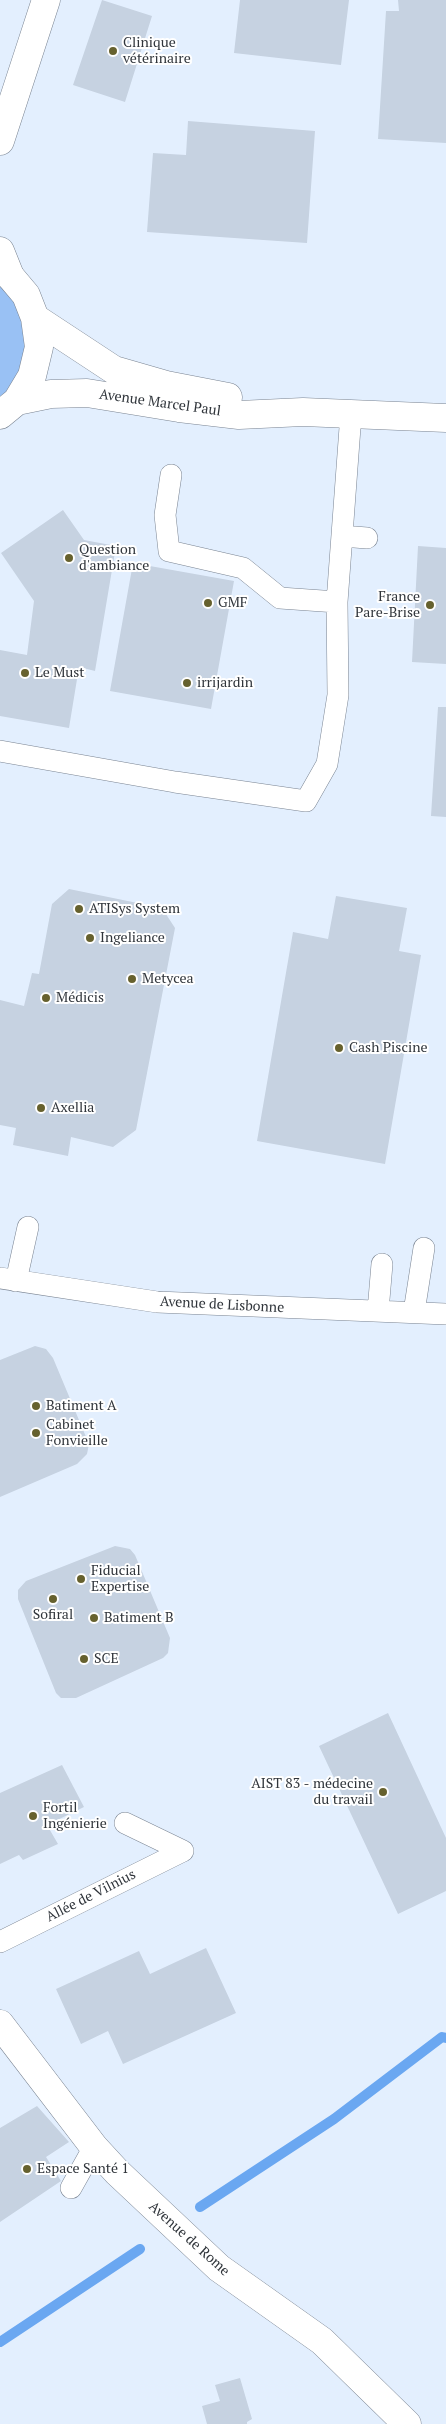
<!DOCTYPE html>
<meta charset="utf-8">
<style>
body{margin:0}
canvas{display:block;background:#e3effe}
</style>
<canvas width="446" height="2424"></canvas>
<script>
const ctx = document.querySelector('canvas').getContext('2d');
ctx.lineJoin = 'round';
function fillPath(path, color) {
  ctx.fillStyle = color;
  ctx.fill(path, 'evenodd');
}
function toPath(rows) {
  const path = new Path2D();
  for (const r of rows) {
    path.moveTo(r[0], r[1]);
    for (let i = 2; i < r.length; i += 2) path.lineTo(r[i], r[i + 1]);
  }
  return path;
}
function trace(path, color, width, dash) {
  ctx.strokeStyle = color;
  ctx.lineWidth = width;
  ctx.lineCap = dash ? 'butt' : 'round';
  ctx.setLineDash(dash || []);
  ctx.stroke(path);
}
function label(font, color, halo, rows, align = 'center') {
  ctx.font = font + ' "PT Serif",serif';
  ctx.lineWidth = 4;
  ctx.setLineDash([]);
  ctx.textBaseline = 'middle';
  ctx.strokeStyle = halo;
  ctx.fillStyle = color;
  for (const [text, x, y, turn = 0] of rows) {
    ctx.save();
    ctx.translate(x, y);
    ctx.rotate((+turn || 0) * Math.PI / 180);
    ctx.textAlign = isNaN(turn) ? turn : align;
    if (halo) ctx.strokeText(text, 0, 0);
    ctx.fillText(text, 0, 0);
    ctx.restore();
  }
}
fillPath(toPath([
 [0,269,39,347,0,415]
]), '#99c1f4');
trace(toPath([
 [200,2207,334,2119,442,2037,446,2038],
 [0,2342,140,2249]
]), '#6aa7f1', 10);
fillPath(toPath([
 [102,0,152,16,125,102,73,85],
 [240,0,349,0,341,65,234,53],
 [398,0,446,0,446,143,378,139,386,11,399,11],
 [188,121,315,131,307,243,147,232,153,153,186,155],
 [63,510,84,540,116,546,95,671,79,667,69,728,0,716,0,650,27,655,34,601,1,553],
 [418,546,446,548,446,664,412,662],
 [133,563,234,581,211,709,110,691],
 [438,707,446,707,446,817,431,816],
 [69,889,162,908,175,928,136,1130,113,1147,71,1137,68,1156,13,1145,16,1128,0,1125,0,1000,24,1006,32,973,39,974,52,904],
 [336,896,407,908,399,951,421,955,385,1164,257,1141,293,932,328,939],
 [35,1346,46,1349,53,1358,89,1444,87,1454,77,1464,0,1497,0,1360],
 [115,1546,130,1549,135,1555,170,1638,168,1653,163,1658,76,1698,61,1698,56,1693,18,1599,18,1590,26,1581],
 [388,1713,446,1838,446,1891,398,1914,319,1746],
 [62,1765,84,1807,47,1825,58,1844,23,1860,19,1855,0,1864,0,1793],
 [206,1948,236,2013,123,2064,108,2031,81,2044,56,1989,139,1951,150,1974],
 [37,2106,69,2142,46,2157,61,2181,0,2222,0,2128],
 [240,2378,252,2419,247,2422,247,2424,207,2424,202,2406,220,2401,215,2385]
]), '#c6d2e1');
const service = toPath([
 [171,475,165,515,169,551,243,568,280,598,337,602,351,414],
 [342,536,367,538],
 [0,751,175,782,306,801,327,764,338,695,337,602],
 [0,1278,157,1302,446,1314],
 [16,1281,28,1227],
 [378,1311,382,1264],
 [414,1312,424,1248],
 [125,1823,183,1851],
 [0,1942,183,1851],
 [71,2188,94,2147]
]);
const tertiary = toPath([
 [0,141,46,0],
 [0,251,10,276],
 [0,2024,94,2147,117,2172,219,2268,322,2341,407,2424]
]);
const secondary = toPath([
 [0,269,10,276,26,295,35,318,39,347,32,376,17,401,0,415],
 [35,318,114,370,166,385,228,397],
 [17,401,51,394,87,393,179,408,239,415,303,412,446,418]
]);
trace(service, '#7a8492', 22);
trace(tertiary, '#7a8492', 29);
trace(secondary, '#7a8492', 29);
trace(service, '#fff', 21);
trace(tertiary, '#fff', 28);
trace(secondary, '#fff', 28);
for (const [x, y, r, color] of [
 [113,51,5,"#66612e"],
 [69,558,5,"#66612e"],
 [208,603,5,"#66612e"],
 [430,605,5,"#66612e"],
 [25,673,5,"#66612e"],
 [187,683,5,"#66612e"],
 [79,909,5,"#66612e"],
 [90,938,5,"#66612e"],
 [132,979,5,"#66612e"],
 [46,998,5,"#66612e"],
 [339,1048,5,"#66612e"],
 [41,1108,5,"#66612e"],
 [36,1406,5,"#66612e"],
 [36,1433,5,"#66612e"],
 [81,1579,5,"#66612e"],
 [53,1599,5,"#66612e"],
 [94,1618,5,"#66612e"],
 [84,1659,5,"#66612e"],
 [383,1792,5,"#66612e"],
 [33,1816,5,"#66612e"],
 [27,2169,5,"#66612e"]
]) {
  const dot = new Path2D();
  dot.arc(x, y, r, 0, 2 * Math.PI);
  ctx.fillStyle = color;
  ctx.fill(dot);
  trace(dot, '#fff', 2);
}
label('14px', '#30353b', '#fff', [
 ["Clinique",123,43],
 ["vétérinaire",123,59],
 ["Question",79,550],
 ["d'ambiance",79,566],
 ["France",420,597,"right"],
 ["Pare-Brise",420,613,"right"],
 ["GMF",218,603],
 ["Le Must",35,673],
 ["irrijardin",197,683],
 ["ATISys System",89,909],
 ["Ingeliance",100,938],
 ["Metycea",142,979],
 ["Médicis",56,998],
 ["Cash Piscine",349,1048],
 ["Axellia",51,1108],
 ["Batiment A",46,1406],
 ["Cabinet",46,1425],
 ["Fonvieille",46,1441],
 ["Fiducial",91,1571],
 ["Expertise",91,1587],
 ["Sofiral",53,1615,"center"],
 ["Batiment B",104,1618],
 ["SCE",94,1659],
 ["AIST 83 - médecine",373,1784,"right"],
 ["du travail",373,1800,"right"],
 ["Fortil",43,1808],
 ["Ingénierie",43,1824],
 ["Espace Santé 1",37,2169]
], 'left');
label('14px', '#30353b', '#fff', [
 ["Avenue Marcel Paul",160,403,8],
 ["Avenue de Lisbonne",222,1305,3],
 ["Allée de Vilnius",91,1896,-27],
 ["Avenue de Rome",189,2239,42]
]);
</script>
